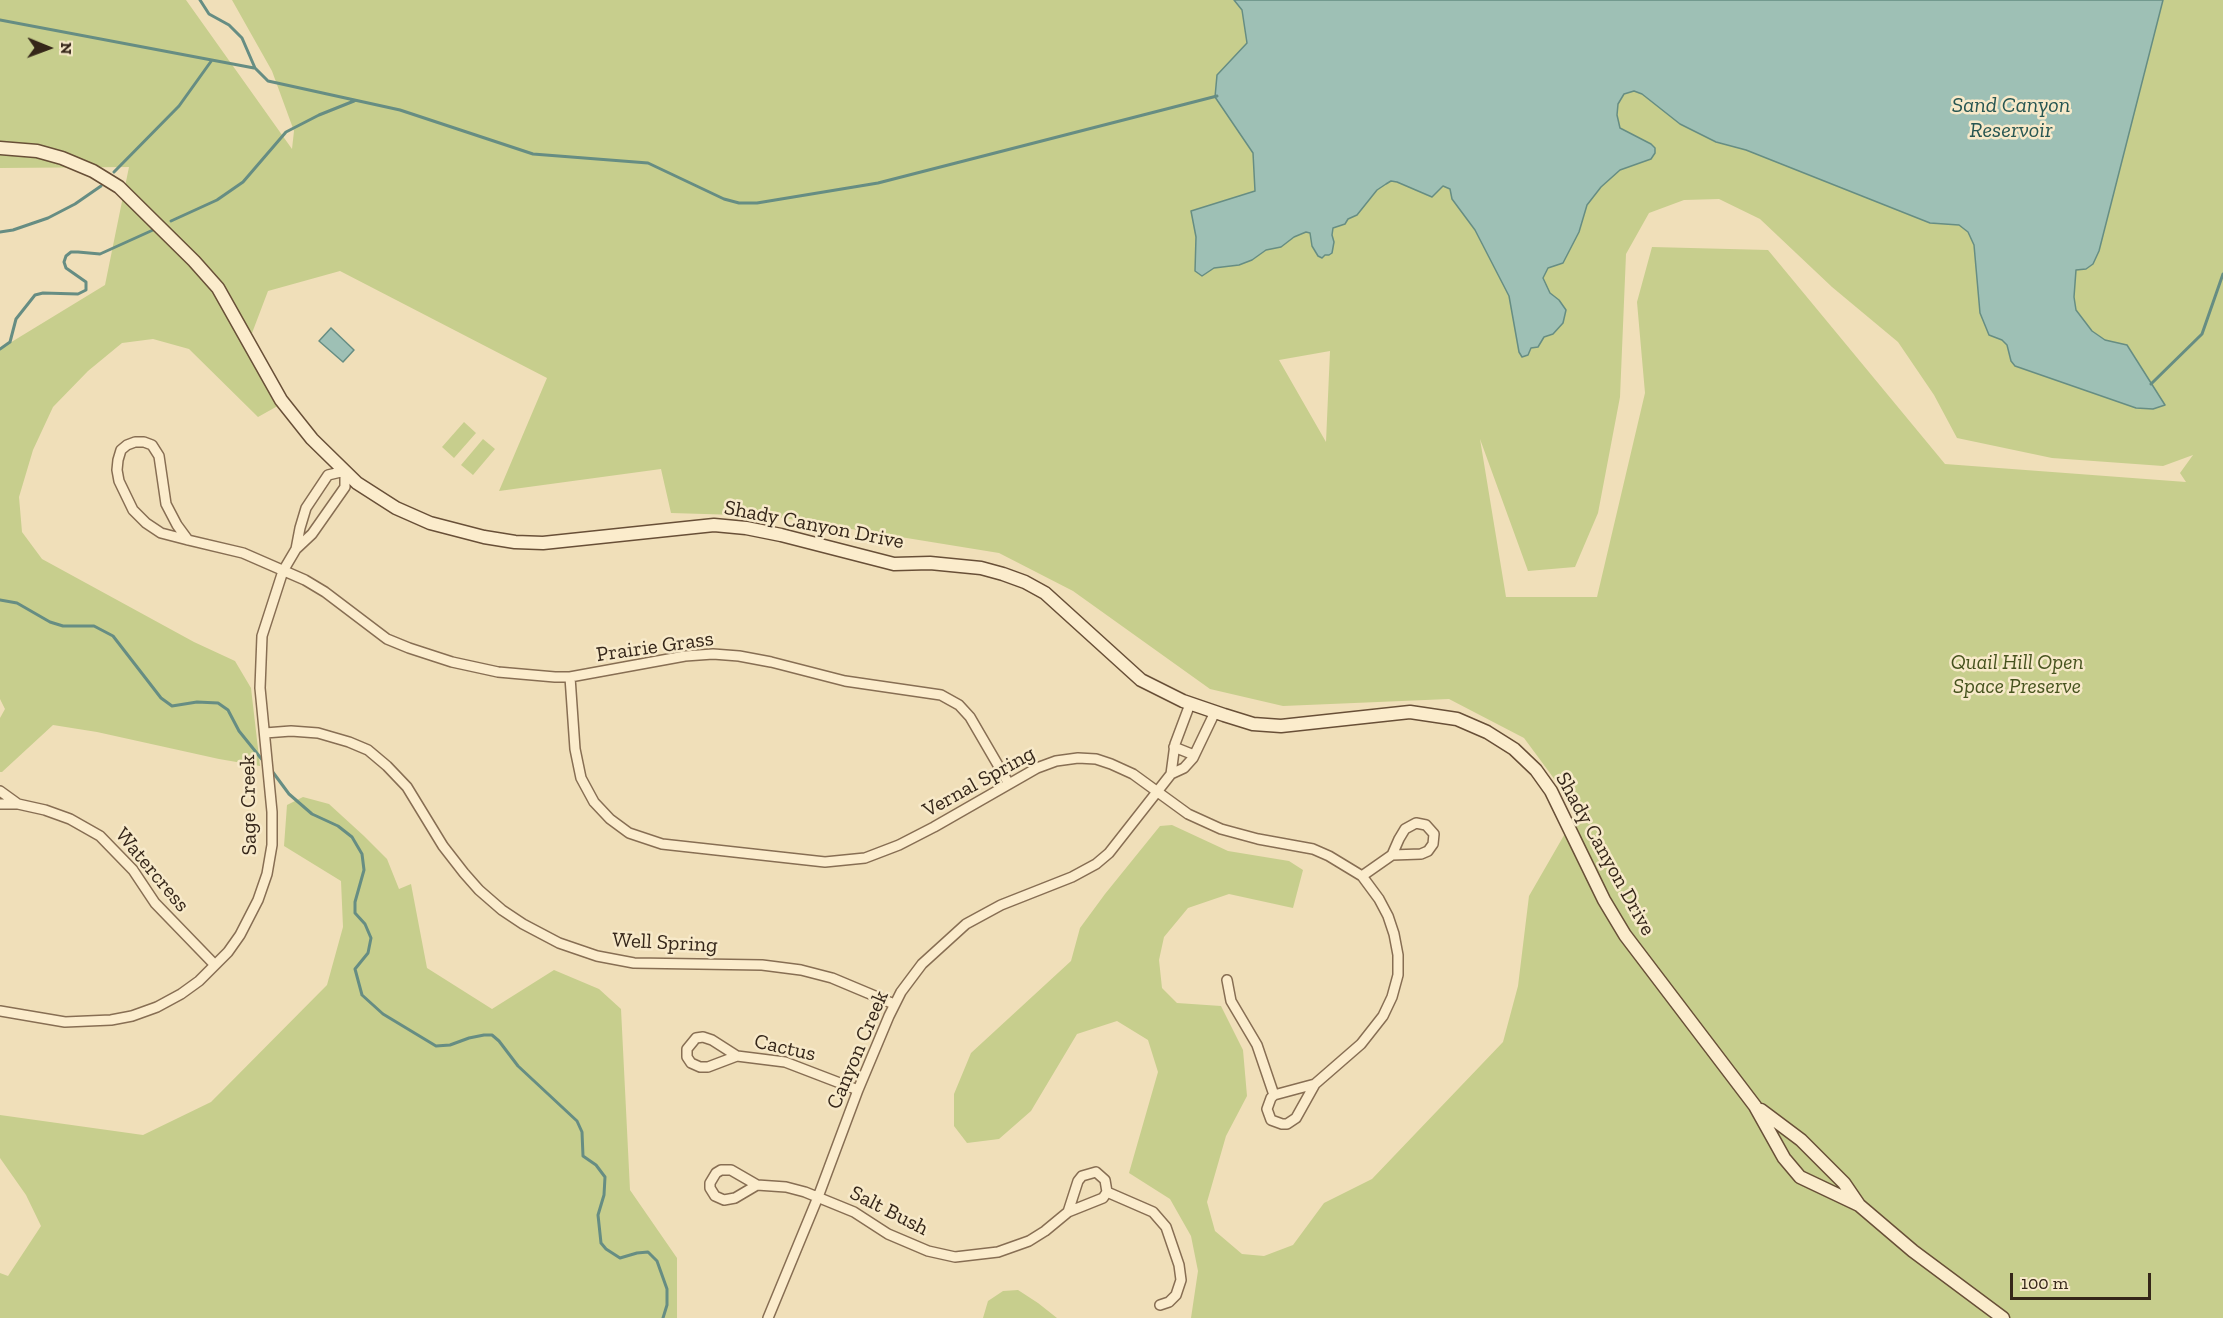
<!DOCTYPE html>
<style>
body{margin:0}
#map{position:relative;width:2223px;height:1318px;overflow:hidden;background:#f0dfb9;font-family:"Zilla Slab",serif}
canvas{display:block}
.north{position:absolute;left:18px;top:18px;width:60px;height:60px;-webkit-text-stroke:4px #f7e9c9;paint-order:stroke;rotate:91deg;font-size:16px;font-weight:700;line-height:24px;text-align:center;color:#352619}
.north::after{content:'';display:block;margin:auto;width:21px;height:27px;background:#352619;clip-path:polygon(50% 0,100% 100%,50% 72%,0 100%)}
.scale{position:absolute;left:2010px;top:1273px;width:141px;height:27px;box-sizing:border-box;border:3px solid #352619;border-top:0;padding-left:8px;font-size:18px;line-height:21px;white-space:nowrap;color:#352619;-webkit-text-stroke:4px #f7e9c9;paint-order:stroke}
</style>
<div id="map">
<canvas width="2223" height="1318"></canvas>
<div class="north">N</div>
<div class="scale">100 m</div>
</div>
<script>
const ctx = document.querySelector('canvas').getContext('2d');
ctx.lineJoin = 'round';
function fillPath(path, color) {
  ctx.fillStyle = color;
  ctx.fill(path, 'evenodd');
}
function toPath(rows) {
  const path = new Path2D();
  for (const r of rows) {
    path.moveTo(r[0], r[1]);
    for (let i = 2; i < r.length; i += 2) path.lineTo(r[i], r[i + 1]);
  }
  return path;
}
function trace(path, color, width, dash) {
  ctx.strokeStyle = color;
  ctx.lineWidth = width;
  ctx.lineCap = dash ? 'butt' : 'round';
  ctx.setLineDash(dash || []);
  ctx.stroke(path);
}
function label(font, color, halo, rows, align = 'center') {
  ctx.font = font + ' "Zilla Slab",serif';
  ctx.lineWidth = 5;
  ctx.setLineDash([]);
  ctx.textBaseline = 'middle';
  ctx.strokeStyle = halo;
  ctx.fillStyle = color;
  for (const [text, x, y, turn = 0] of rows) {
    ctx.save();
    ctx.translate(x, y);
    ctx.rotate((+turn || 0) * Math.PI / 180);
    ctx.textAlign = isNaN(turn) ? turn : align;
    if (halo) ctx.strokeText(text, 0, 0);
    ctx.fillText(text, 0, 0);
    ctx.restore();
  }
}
fillPath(toPath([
 [0,0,186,0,292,149,294,131,272,71,232,0,2223,0,2223,1318,1191,1318,1198,1271,1191,1236,1170,1199,1129,1173,1158,1072,1148,1040,1117,1021,1077,1034,1031,1111,999,1139,967,1143,954,1126,954,1094,971,1053,1071,961,1080,928,1105,894,1160,826,1172,825,1228,851,1289,861,1303,870,1293,908,1229,894,1188,908,1164,937,1159,960,1162,988,1177,1003,1221,1006,1243,1050,1247,1096,1226,1136,1207,1202,1215,1231,1242,1254,1264,1256,1293,1245,1324,1203,1372,1179,1503,1042,1518,986,1529,896,1578,811,1524,738,1449,699,1283,706,1210,689,1073,591,999,553,771,516,671,513,661,469,499,491,547,378,340,271,268,291,249,341,283,403,258,417,189,349,153,339,122,343,88,371,53,407,33,450,19,497,22,532,42,559,194,642,235,661,251,688,260,766,219,759,97,732,53,725,2,772,0,772,0,718,5,709,0,699,0,349,105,285,129,167,0,168],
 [1719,199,1760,219,1832,287,1898,342,1934,395,1957,438,2052,458,2163,466,2193,455,2180,473,2186,482,1945,464,1768,250,1652,247,1637,302,1645,393,1597,597,1506,597,1480,439,1528,571,1575,567,1598,513,1620,397,1626,254,1649,213,1684,200],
 [1330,351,1326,442,1279,360],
 [464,422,476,433,454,458,442,447],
 [483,439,495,449,473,475,461,465],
 [303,797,329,804,364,836,387,859,399,889,411,884,427,968,492,1009,554,970,599,989,621,1009,630,1190,677,1258,677,1318,0,1318,0,1273,8,1276,41,1226,26,1195,0,1158,0,1115,143,1135,211,1102,327,985,343,927,341,881,284,846,287,805],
 [1018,1290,1038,1303,1057,1318,983,1318,988,1301,1003,1291]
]), '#c7ce8d');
const water = toPath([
 [1234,0,2163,0,2099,251,2093,264,2086,269,2076,270,2074,297,2076,310,2092,331,2105,340,2127,345,2165,405,2153,409,2136,408,2015,366,2011,361,2007,345,2002,340,1989,335,1980,313,1974,245,1968,232,1959,225,1930,223,1746,150,1716,142,1680,124,1642,94,1634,91,1624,94,1618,104,1617,115,1620,128,1651,144,1655,148,1655,153,1651,159,1620,170,1601,187,1587,205,1579,232,1563,263,1548,268,1543,278,1550,293,1559,300,1566,310,1563,323,1553,334,1544,337,1538,347,1531,348,1528,355,1522,357,1519,352,1509,296,1475,230,1452,199,1450,189,1443,186,1432,197,1397,182,1391,181,1386,184,1377,190,1357,215,1348,219,1345,224,1333,228,1332,235,1334,242,1332,253,1329,255,1325,255,1322,258,1318,256,1312,246,1310,233,1306,232,1294,237,1281,247,1266,250,1252,260,1239,265,1214,268,1202,276,1195,271,1196,237,1191,211,1255,191,1253,153,1215,97,1217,75,1247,43,1242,10,1234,0],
 [331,328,354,350,343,362,319,341,331,328]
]);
fillPath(water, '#9ec0b5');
trace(water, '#668d83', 1.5);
trace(toPath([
 [200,0,209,14,229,25,242,38,255,68,268,81,400,110,533,154,648,163,724,199,739,203,757,203,878,183,1217,96],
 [0,20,254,68],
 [114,172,179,106,212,60],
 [171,221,217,200,243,182,286,132,319,115,354,101],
 [0,232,13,230,48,218,75,204,101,186],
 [0,349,10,342,16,319,35,295,43,293,78,294,86,290,86,282,66,268,64,262,66,256,71,252,78,252,100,254,153,230],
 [2151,384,2202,334,2223,274],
 [0,600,17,603,50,622,63,626,94,626,113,636,161,698,172,706,197,702,218,703,228,710,239,731,264,762],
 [272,771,289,794,312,814,338,826,352,837,362,854,364,870,355,902,355,913,365,924,371,938,368,953,355,969,362,995,383,1014,436,1046,450,1045,469,1038,484,1035,492,1035,499,1041,518,1066,577,1121,582,1132,583,1156,596,1165,605,1177,604,1195,598,1215,601,1243,606,1249,620,1258,637,1253,648,1252,657,1261,667,1289,667,1305,663,1318]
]), '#668d83', 3);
const street = toPath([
 [188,540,177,525,166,504,159,456,152,445,144,442,135,442,127,445,121,450,118,460,117,470,119,481,133,510,146,523,161,533,188,540,243,553,305,580,325,592,387,639,409,648,452,662,498,672,555,677,570,677,685,656,713,654,739,656,771,662,845,681,941,695,959,705,970,717,1009,784],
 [570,677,575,749,581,778,594,802,610,819,629,833,662,844,825,862,865,858,899,845,934,827,1037,768,1056,761,1078,758,1096,759,1111,764,1133,774,1188,814,1221,829,1258,839,1313,849,1329,856,1362,876,1379,899,1388,916,1394,934,1398,955,1398,975,1392,997,1383,1016,1361,1044,1315,1084,1296,1118,1287,1124,1282,1124,1271,1120,1267,1109,1271,1098,1274,1095,1315,1084],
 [265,733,291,731,318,733,349,742,368,750,387,766,407,787,443,846,464,873,479,890,502,910,523,924,559,943,597,956,634,963,762,965,801,970,832,978,894,1004],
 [1174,747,1194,755],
 [1171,774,1175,744,1190,704],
 [0,791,18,804],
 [0,804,18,804,45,810,70,819,100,836,133,870,155,903,215,965],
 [1362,876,1392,855,1399,839,1405,829,1416,823,1426,825,1434,834,1433,844,1428,851,1421,854,1392,855],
 [1227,980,1231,1001,1257,1045,1274,1095],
 [0,1011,65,1022,111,1020,132,1016,157,1007,181,994,199,981,228,952,240,935,258,900,267,874,272,845,272,812,260,688,262,636,283,571,296,549,312,534,345,487,345,471,328,475,306,508,300,528,296,549],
 [737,1056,712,1040,703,1037,696,1038,687,1049,687,1057,691,1063,700,1067,708,1067,737,1056,785,1062,858,1090],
 [757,1185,735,1198,724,1200,715,1196,710,1188,710,1183,716,1173,721,1170,731,1170,757,1185,786,1187,805,1192,854,1212,888,1234,928,1251,955,1257,998,1252,1029,1241,1045,1231,1068,1212,1103,1198,1107,1192,1105,1180,1096,1172,1082,1176,1078,1181,1068,1212],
 [1107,1192,1153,1212,1166,1227,1179,1265,1181,1280,1176,1295,1169,1302,1160,1305],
 [768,1318,818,1197,858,1090,889,1016,901,992,922,964,966,924,1001,905,1072,877,1096,864,1109,853,1171,774,1184,768,1193,758,1215,712]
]);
const secondary = toPath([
 [0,148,37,151,62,158,93,171,119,187,194,261,218,288,281,400,312,439,357,483,396,508,430,523,484,537,515,542,543,543,714,525,746,528,781,535,894,564,930,563,981,568,1003,574,1025,582,1045,593,1141,680,1183,701,1224,715,1253,724,1281,726,1410,712,1457,719,1487,732,1514,749,1536,770,1551,791,1604,900,1625,935,1755,1106,1784,1158,1800,1177,1859,1205],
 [1761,1110,1801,1140,1844,1183,1859,1205,1913,1251,2003,1318]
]);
trace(street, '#876e53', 12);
trace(secondary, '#684f37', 15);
trace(street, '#fbeccc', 9);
trace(secondary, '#fbeccc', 12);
label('21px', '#352619', '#f7e9c9', [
 ["Shady Canyon Drive",814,525,11],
 ["Prairie Grass",655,647,-8],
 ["Vernal Spring",979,782,-29],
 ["Sage Creek",249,805,-91],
 ["Shady Canyon Drive",1605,854,61],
 ["Watercress",152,870,50],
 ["Well Spring",665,943,3],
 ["Cactus",785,1048,13],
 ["Canyon Creek",858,1050,-67],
 ["Salt Bush",889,1211,27]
]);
label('italic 21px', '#46531e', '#f7e9c9', [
 ["Quail Hill Open",2017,663],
 ["Space Preserve",2017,687]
]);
label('italic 22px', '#275652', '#f7e9c9', [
 ["Sand Canyon",2011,106],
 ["Reservoir",2011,131]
]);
</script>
